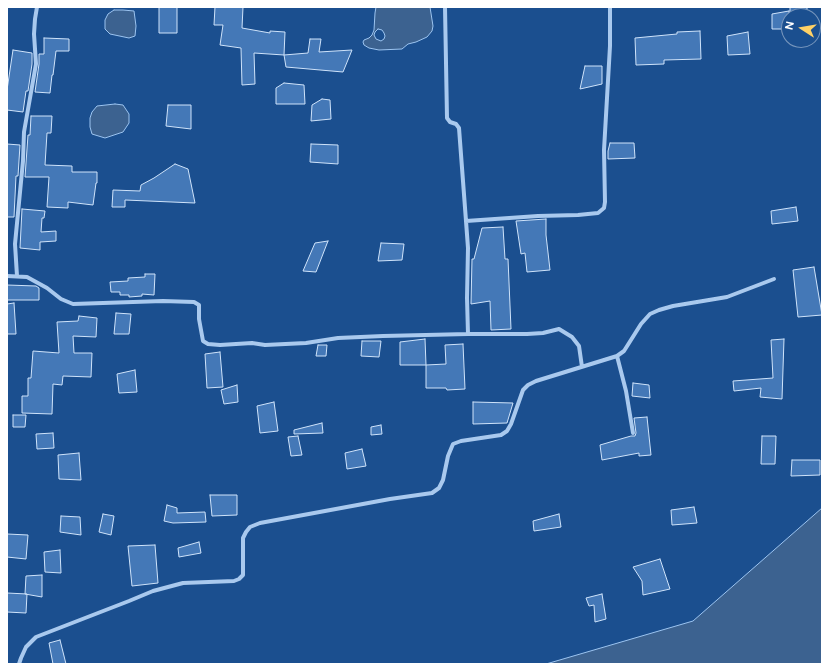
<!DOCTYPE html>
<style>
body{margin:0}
#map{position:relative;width:829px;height:671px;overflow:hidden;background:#1b4f8f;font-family:Figtree,sans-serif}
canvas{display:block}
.frame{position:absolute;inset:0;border:8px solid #fff;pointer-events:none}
.north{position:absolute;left:781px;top:8px;width:40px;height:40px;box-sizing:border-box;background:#1b4f8f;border:1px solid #7695bc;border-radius:50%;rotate:282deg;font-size:11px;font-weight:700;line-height:16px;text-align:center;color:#fff}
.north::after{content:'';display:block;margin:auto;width:14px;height:18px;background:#ffd166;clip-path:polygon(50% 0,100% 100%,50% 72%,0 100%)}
</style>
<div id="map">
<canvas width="829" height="671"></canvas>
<div class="frame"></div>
<div class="north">N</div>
</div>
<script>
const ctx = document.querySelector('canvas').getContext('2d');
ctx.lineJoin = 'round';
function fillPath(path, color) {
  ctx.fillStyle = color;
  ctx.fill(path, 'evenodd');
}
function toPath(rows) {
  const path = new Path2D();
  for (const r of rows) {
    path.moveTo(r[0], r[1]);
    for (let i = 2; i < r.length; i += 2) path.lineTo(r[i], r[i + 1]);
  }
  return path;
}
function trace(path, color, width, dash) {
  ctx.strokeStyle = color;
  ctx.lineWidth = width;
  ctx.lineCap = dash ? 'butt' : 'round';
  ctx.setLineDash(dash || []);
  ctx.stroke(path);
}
const water = toPath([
 [376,7,430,7,433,26,432,31,427,37,416,42,408,44,402,49,379,50,369,48,364,45,363,42,364,40,369,38,372,35,374,30,375,13,376,7],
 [378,29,382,30,384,33,385,36,384,39,381,41,376,39,374,35,375,32,378,29],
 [114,10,123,10,134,11,136,26,135,36,129,38,110,34,105,29,105,20,108,14,114,10],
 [115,104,123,105,129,114,129,123,123,132,105,138,92,134,90,127,90,118,92,112,97,106,115,104],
 [822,508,822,664,546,664,693,621,822,508]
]);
fillPath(water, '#3c6290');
trace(water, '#9cc4f0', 1);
const building = toPath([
 [159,7,177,7,177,33,159,33,159,7],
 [215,7,243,7,242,28,270,33,270,31,285,32,284,55,254,53,255,84,242,85,241,48,220,45,223,25,214,25,215,7],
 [790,7,807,7,807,16,790,16,790,7],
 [789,11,789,29,772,29,772,14,789,11],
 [700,31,701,59,664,60,664,64,636,65,635,38,677,34,677,32,700,31],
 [748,32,750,54,728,55,727,36,748,32],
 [44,38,69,39,69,51,56,51,53,75,52,75,50,93,35,92,39,64,39,54,44,54,44,38],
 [310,39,321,39,319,52,352,50,343,72,286,67,284,55,308,53,310,39],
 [13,50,32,53,32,64,28,91,26,91,23,112,7,110,7,90,13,50],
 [585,66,602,66,602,84,580,89,585,66],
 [284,83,304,85,305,104,276,104,276,88,284,83],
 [322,99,330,100,331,119,311,121,312,105,322,99],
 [168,105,191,105,191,129,166,126,168,105],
 [31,116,52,116,51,133,47,133,45,165,72,166,72,172,97,172,97,183,96,183,93,205,68,202,68,208,47,207,49,177,25,177,28,135,30,135,31,116],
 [610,143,634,143,635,158,608,159,608,151,610,143],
 [7,144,20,145,18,176,16,176,14,217,7,217,7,144],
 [311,144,338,145,338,164,310,162,311,144],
 [175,164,188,169,195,203,125,200,125,207,112,207,113,190,140,191,141,185,154,178,175,164],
 [796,207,798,221,772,224,771,211,796,207],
 [22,209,45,211,44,218,42,218,41,232,56,231,56,241,40,242,40,250,20,248,22,209],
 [546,219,546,235,550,270,527,272,525,253,521,254,516,221,546,219],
 [503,227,505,259,508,259,511,329,491,330,490,301,471,304,472,259,474,259,482,228,503,227],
 [328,241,316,272,303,271,315,243,328,241],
 [381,243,404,244,402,260,378,261,381,243],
 [814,267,822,315,798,317,793,270,814,267],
 [145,274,155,274,154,295,142,294,142,296,129,297,129,295,120,295,120,292,111,292,110,282,128,281,128,278,145,277,145,274],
 [7,285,36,286,39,288,39,300,7,300,7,285],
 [14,303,16,334,7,334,7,304,14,303],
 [116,313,131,314,129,334,114,334,116,313],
 [79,316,97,318,96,337,73,336,74,353,92,353,91,377,63,376,62,385,53,384,52,414,22,413,22,396,28,396,28,378,31,378,33,351,59,353,57,322,78,321,79,316],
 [425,339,426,365,400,365,400,342,425,339],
 [784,339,782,399,760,397,761,388,734,391,733,381,773,378,771,340,784,339],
 [362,341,381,341,379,357,361,356,362,341],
 [463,344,465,389,447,390,446,388,426,388,426,365,446,364,445,345,463,344],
 [318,345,327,345,326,356,316,356,318,345],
 [220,352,223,387,207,388,205,354,220,352],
 [135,370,137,392,119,393,117,374,135,370],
 [633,383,649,385,650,398,632,396,633,383],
 [237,385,238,402,224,404,221,390,237,385],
 [274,402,278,431,260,433,257,406,274,402],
 [473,402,513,403,507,423,473,424,473,402],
 [13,415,26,415,25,427,13,427,13,415],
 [647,417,651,455,639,456,639,453,602,460,600,445,631,436,635,436,636,433,634,418,647,417],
 [322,423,323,433,294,434,294,430,322,423],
 [381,425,382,434,371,435,371,427,381,425],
 [53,433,54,448,37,449,36,434,53,433],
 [298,436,302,455,291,456,288,437,298,436],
 [762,436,776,436,775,464,761,464,762,436],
 [362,449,366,466,347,469,345,453,362,449],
 [79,453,81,480,59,479,58,455,79,453],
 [792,460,820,460,820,475,791,476,792,460],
 [210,495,237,495,237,515,212,516,210,495],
 [167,505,177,508,177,513,205,512,206,522,173,523,164,521,167,505],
 [694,507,697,523,672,525,671,510,694,507],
 [103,514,114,516,111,535,99,532,103,514],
 [559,514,561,527,534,531,533,521,559,514],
 [61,516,80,517,81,535,60,532,61,516],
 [7,534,28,535,26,559,7,557,7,534],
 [199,542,201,553,179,557,178,548,199,542],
 [155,545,158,583,132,586,128,546,155,545],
 [60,550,61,573,45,572,44,552,60,550],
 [660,559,670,589,643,595,642,581,633,567,660,559],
 [42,575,42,597,25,594,26,576,42,575],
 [7,593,27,594,26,613,7,612,7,593],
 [602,594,606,619,595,622,594,605,589,606,586,598,602,594],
 [60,640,66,664,53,664,49,643,60,640]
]);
fillPath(building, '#4478b7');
trace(building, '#cfe3fa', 1);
trace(toPath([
 [445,7,447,118,450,122,456,124,459,128,466,221],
 [7,276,27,277,47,288,61,299,73,304,163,301,194,302,199,305,199,319,203,341,208,344,220,345,252,343,265,345,306,343,338,338,383,336,468,334,467,298,468,248,466,221,538,216,578,215,598,213,604,208,605,202,604,150,610,46,610,7],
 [17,276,15,244,23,161,24,132,36,64,34,34,35,19,37,7],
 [468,334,527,334,543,333,559,329,572,337,579,346,582,367],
 [617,356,626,391,633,433],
 [19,664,21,658,26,647,36,637,129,601,153,591,183,583,234,581,239,579,243,575,243,538,246,532,250,527,260,523,390,499,432,493,439,488,443,480,448,456,453,444,461,441,501,435,507,431,511,424,523,390,528,385,536,381,617,356,624,351,641,324,650,314,659,310,673,306,727,297,774,279]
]), '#a9c9ee', 4);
</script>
